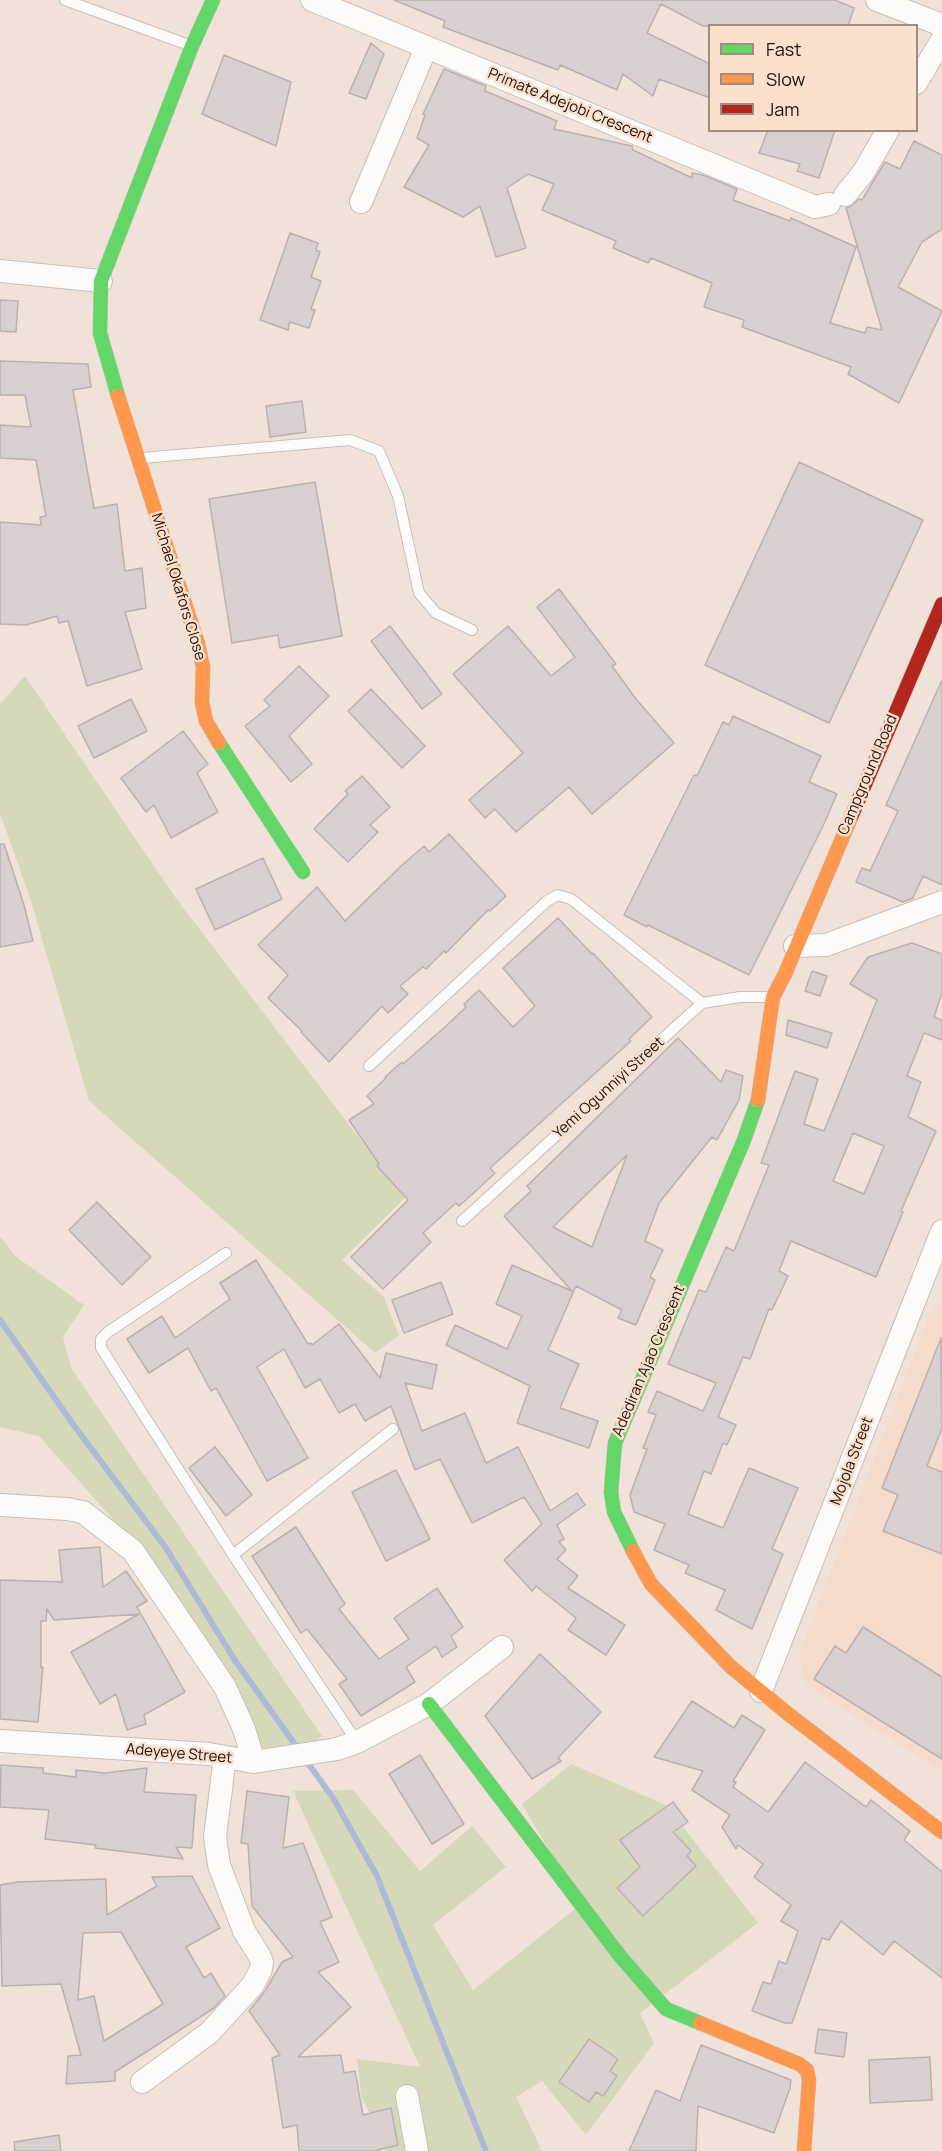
<!DOCTYPE html>
<style>
body{margin:0}
#map{position:relative;width:942px;height:2151px;overflow:hidden;background:#f0e2d8;font-family:Manrope,sans-serif}
canvas{display:block}
.legend{position:absolute;left:708px;top:24px;width:210px;height:108px;box-sizing:border-box;background:#fbe0ce;border:2px solid #a18d80;margin:0;padding:8px 10px;list-style:none;font-size:18px;color:#1a110b}
.legend li{display:flex;align-items:center;gap:12px;height:30px}
.legend b{width:30px;border:2px solid #a18d80}
</style>
<div id="map">
<canvas width="942" height="2151"></canvas>
<ul class="legend">
<li><b style="height:8px;background:#63d668"></b>Fast</li>
<li><b style="height:8px;background:#ff974d"></b>Slow</li>
<li><b style="height:8px;background:#b3261e"></b>Jam</li>
</ul>
</div>
<script>
const ctx = document.querySelector('canvas').getContext('2d');
ctx.lineJoin = 'round';
function fillPath(path, color) {
  ctx.fillStyle = color;
  ctx.fill(path, 'evenodd');
}
function toPath(rows) {
  const path = new Path2D();
  for (const r of rows) {
    path.moveTo(r[0], r[1]);
    for (let i = 2; i < r.length; i += 2) path.lineTo(r[i], r[i + 1]);
  }
  return path;
}
function trace(path, color, width, dash) {
  ctx.strokeStyle = color;
  ctx.lineWidth = width;
  ctx.lineCap = dash ? 'butt' : 'round';
  ctx.setLineDash(dash || []);
  ctx.stroke(path);
}
function label(font, color, halo, rows, align = 'center') {
  ctx.font = font + ' Manrope,sans-serif';
  ctx.lineWidth = 5;
  ctx.setLineDash([]);
  ctx.textBaseline = 'middle';
  ctx.strokeStyle = halo;
  ctx.fillStyle = color;
  for (const [text, x, y, turn = 0] of rows) {
    ctx.save();
    ctx.translate(x, y);
    ctx.rotate((+turn || 0) * Math.PI / 180);
    ctx.textAlign = isNaN(turn) ? turn : align;
    if (halo) ctx.strokeText(text, 0, 0);
    ctx.fillText(text, 0, 0);
    ctx.restore();
  }
}
fillPath(toPath([
 [934,1303,942,1306,942,1772,805,1684,799,1654]
]), '#f5dbcb');
fillPath(toPath([
 [25,676,175,897,405,1198,342,1260,383,1296,399,1335,375,1353,89,1101,31,901,0,813,0,704],
 [0,1236,15,1256,84,1305,63,1337,71,1368,322,1736,305,1748,260,1748,230,1675,142,1552,39,1436,0,1427],
 [571,1764,666,1805,758,1923,640,2013,654,2043,586,2135,542,2081,516,2097,542,2151,387,2151,361,2095,357,2059,420,2067,293,1791,353,1790,420,1871,472,1826,506,1867,433,1925,473,1990,581,1904,522,1804]
]), '#d5d9b9');
trace(toPath([
 [0,1320,75,1427,166,1548,234,1659,299,1750],
 [305,1759,333,1798,377,1876,486,2151]
]), '#adb9d7', 6);
const building = toPath([
 [394,0,835,0,854,8,848,26,703,26,661,4,647,33,710,64,710,98,659,79,653,96,623,74,617,90,560,65,558,70,443,27,445,21,394,0],
 [371,43,384,54,366,99,349,93,371,43],
 [224,55,291,82,276,146,202,114,224,55],
 [444,69,486,86,485,91,557,121,554,129,632,146,633,150,692,178,692,173,703,175,737,189,733,200,790,221,791,218,856,247,830,323,865,333,867,327,882,330,846,208,850,207,859,199,862,200,885,162,900,169,914,141,942,155,942,229,922,242,898,287,942,311,899,403,848,374,851,367,742,327,744,320,704,307,712,283,651,258,648,263,613,248,616,241,542,210,554,184,528,174,507,188,526,248,496,257,480,206,463,217,404,187,429,145,417,138,425,115,423,114,444,69],
 [768,130,835,130,819,178,797,171,800,164,759,153,768,130],
 [290,233,318,243,316,250,320,252,311,277,321,281,311,309,315,310,309,328,290,322,288,330,260,320,290,233],
 [0,300,18,301,16,332,0,331,0,300],
 [0,361,88,364,91,387,73,390,94,508,117,504,125,571,142,568,146,608,125,612,142,669,87,686,68,621,59,623,57,616,26,625,0,624,0,522,41,525,40,517,46,516,36,460,0,458,0,425,31,427,25,395,0,395,0,361],
 [302,401,306,432,270,437,266,406,302,401],
 [799,462,923,520,829,723,705,665,799,462],
 [315,482,342,636,280,648,278,635,232,643,209,499,315,482],
 [559,589,616,664,612,666,636,699,674,743,592,814,569,787,516,832,495,809,485,818,469,800,523,753,453,674,508,626,551,676,575,657,537,607,559,589],
 [390,626,442,694,422,709,371,641,390,626],
 [299,666,329,696,289,736,312,764,291,782,245,726,270,706,264,700,299,666],
 [942,680,942,885,923,876,913,898,903,902,856,882,862,868,870,871,898,811,886,805,942,680],
 [371,689,425,746,402,768,348,711,371,689],
 [131,699,147,731,94,758,78,726,131,699],
 [733,716,821,756,809,782,837,794,823,826,749,975,648,925,647,927,624,915,694,775,697,776,723,722,729,725,733,716],
 [183,731,208,764,197,773,218,812,171,838,154,805,146,812,121,778,183,731],
 [362,776,390,807,370,825,378,832,348,862,314,829,348,794,345,791,362,776],
 [449,834,506,896,490,911,488,910,446,953,444,951,426,969,423,967,400,986,408,994,388,1013,382,1006,329,1062,301,1032,302,1031,268,998,288,975,258,945,317,887,345,921,401,866,424,846,429,852,449,834],
 [0,844,4,844,24,905,33,941,0,947,0,844],
 [263,858,282,899,215,930,196,889,263,858],
 [558,918,592,954,593,953,652,1017,629,1039,631,1041,490,1168,495,1173,478,1189,459,1206,456,1203,423,1233,431,1242,383,1289,351,1257,408,1200,377,1166,379,1164,349,1120,374,1104,367,1096,386,1078,385,1077,402,1062,403,1064,446,1026,466,1007,464,1004,479,990,513,1027,535,1006,503,968,558,918],
 [912,943,942,954,942,993,934,1017,942,1020,942,1040,924,1033,907,1076,921,1082,908,1117,936,1131,901,1211,903,1212,876,1277,791,1241,779,1271,788,1276,772,1310,769,1309,750,1359,743,1357,718,1417,736,1425,727,1445,723,1443,711,1474,704,1471,688,1514,723,1528,749,1468,798,1488,772,1549,783,1554,752,1629,716,1610,725,1590,685,1573,689,1565,654,1550,665,1524,634,1512,630,1495,647,1449,643,1448,656,1415,648,1412,657,1391,703,1411,716,1383,668,1364,699,1290,706,1292,726,1247,734,1251,769,1165,761,1163,795,1071,818,1079,804,1124,824,1131,877,1000,850,984,868,957,912,943],
 [853,1133,884,1146,864,1194,833,1181,853,1133],
 [812,971,827,976,820,996,805,991,812,971],
 [788,1020,832,1033,827,1048,786,1035,788,1020],
 [678,1038,721,1082,726,1070,743,1076,739,1100,717,1140,712,1137,659,1203,645,1241,663,1250,650,1277,655,1280,636,1325,618,1318,622,1310,576,1286,548,1350,579,1364,560,1408,598,1421,589,1448,517,1423,530,1386,446,1345,455,1325,507,1349,522,1316,496,1304,512,1265,572,1291,504,1216,531,1191,527,1186,678,1038],
 [627,1155,592,1247,553,1227,627,1155],
 [97,1202,151,1257,122,1285,69,1230,97,1202],
 [256,1260,308,1344,311,1343,312,1345,339,1324,380,1378,386,1353,437,1365,432,1389,405,1383,422,1431,465,1413,486,1463,518,1447,550,1511,577,1493,585,1505,557,1525,564,1539,559,1542,566,1550,557,1559,578,1576,568,1588,625,1625,606,1655,568,1630,576,1618,536,1586,532,1591,504,1560,542,1524,524,1497,472,1523,440,1459,415,1470,391,1406,365,1421,355,1404,339,1413,320,1379,305,1388,284,1349,257,1367,308,1458,267,1481,216,1388,211,1391,188,1348,149,1373,127,1339,162,1316,175,1338,230,1299,220,1283,256,1260],
 [441,1282,453,1314,404,1333,392,1300,441,1282],
 [941,1338,942,1428,927,1466,942,1472,942,1554,883,1531,898,1495,882,1488,941,1338],
 [215,1447,252,1495,226,1516,189,1468,215,1447],
 [396,1470,430,1539,386,1561,352,1492,396,1470],
 [296,1527,345,1604,339,1609,379,1659,409,1639,394,1618,437,1588,463,1627,451,1636,457,1647,442,1657,436,1646,406,1667,415,1682,361,1716,339,1684,347,1679,307,1629,301,1633,252,1556,296,1527],
 [100,1547,103,1587,126,1571,147,1601,137,1607,185,1692,144,1715,146,1724,127,1730,116,1694,100,1704,71,1652,139,1614,54,1620,47,1609,46,1621,41,1621,41,1668,43,1667,38,1722,0,1719,0,1580,62,1582,59,1550,100,1547],
 [863,1627,942,1677,942,1759,814,1679,835,1646,846,1653,863,1627],
 [540,1654,601,1712,558,1758,561,1761,532,1779,485,1716,540,1654],
 [692,1701,734,1728,742,1715,765,1730,733,1781,736,1782,733,1787,768,1812,805,1762,866,1807,871,1800,910,1831,904,1840,942,1872,942,1978,894,1941,883,1955,841,1921,829,1940,822,1938,792,2023,785,2023,752,2011,763,1982,771,1984,779,1961,786,1964,798,1931,781,1921,791,1905,754,1877,763,1864,738,1845,736,1849,722,1827,730,1815,692,1790,703,1771,654,1757,692,1701],
 [420,1755,464,1824,432,1844,389,1774,420,1755],
 [1,1765,43,1768,43,1773,76,1777,76,1770,105,1773,147,1768,144,1792,196,1795,192,1848,176,1847,183,1859,95,1848,96,1845,45,1839,49,1810,0,1807,1,1765],
 [247,1791,289,1797,283,1848,303,1843,332,1917,320,1922,339,1962,318,1972,351,2007,298,2057,341,2055,344,2073,355,2071,363,2115,391,2108,398,2145,374,2151,299,2151,297,2125,283,2128,272,2058,280,2055,249,2011,265,1991,282,1962,293,1957,252,1906,248,1844,241,1843,247,1791],
 [673,1802,688,1822,673,1832,691,1851,687,1856,696,1866,643,1916,617,1888,640,1867,620,1840,673,1802],
 [192,1876,220,1928,186,1947,204,1978,211,1973,225,1996,214,2008,115,2072,115,2081,66,2084,68,2056,81,2055,61,1984,2,1986,0,1885,17,1882,106,1879,107,1915,157,1886,152,1877,192,1876],
 [121,1932,163,2004,104,2041,94,1996,78,2000,83,1933,121,1932],
 [818,2029,847,2033,844,2057,815,2053,818,2029],
 [589,2039,618,2059,610,2071,617,2076,603,2096,596,2092,589,2102,559,2082,589,2039],
 [701,2045,791,2080,790,2088,774,2133,698,2106,696,2151,629,2151,656,2090,680,2101,701,2045],
 [930,2057,932,2100,870,2103,869,2060,930,2057],
 [59,2135,61,2151,15,2151,14,2142,59,2135]
]);
fillPath(building, '#d9cfce');
trace(building, '#bab0af', 1.5);
const lane = toPath([
 [65,0,189,45],
 [142,458,350,440,379,451,398,496,419,593,436,613,472,630],
 [369,1066,547,901,558,895,571,899,702,1003],
 [462,1221,702,1003,740,997,770,997],
 [226,1253,108,1332,101,1339,101,1348,233,1555,357,1742],
 [233,1555,393,1429]
]);
const street = toPath([
 [312,0,815,207,829,204],
 [877,0,942,25],
 [916,83,942,40],
 [845,195,863,173,888,130],
 [361,202,426,48],
 [0,271,101,281],
 [795,946,826,945,942,902],
 [0,1505,67,1509,83,1512,133,1551,225,1687,244,1729,254,1762],
 [761,1691,942,1231],
 [0,1741,209,1754,254,1762,337,1749,357,1742,429,1704,502,1647],
 [142,2082,209,2033,253,1985,261,1969,262,1962,259,1955,244,1931,219,1865,215,1837,225,1757],
 [407,2096,417,2151]
]);
const fast = toPath([
 [118,396,100,333,101,281,192,46,213,0],
 [219,743,303,872],
 [633,1551,614,1512,611,1492,615,1443,744,1140,758,1100],
 [429,1704,620,1956,666,2009,700,2023]
]);
const slow = toPath([
 [118,396,198,644,203,667,202,702,206,721,219,743],
 [758,1100,773,997,785,974,852,815],
 [633,1551,651,1584,731,1667,787,1713,942,1832],
 [700,2023,799,2064,807,2070,809,2080,804,2151]
]);
const jam = toPath([
 [852,815,942,604]
]);
trace(lane, '#c9beb6', 12);
trace(street, '#c9beb6', 24);
trace(fast, '#c9beb6', 15);
trace(slow, '#c9beb6', 15);
trace(jam, '#c9beb6', 15);
trace(lane, '#fdfbf9', 10);
trace(street, '#fdfbf9', 22);
trace(fast, '#63d668', 14);
trace(slow, '#ff974d', 14);
trace(jam, '#b3261e', 14);
label('15px', '#1a110b', '#fbe0ce', [
 ["Primate Adejobi Crescent",570,106,22],
 ["Michael Okafors Close",178,587,73],
 ["Campground Road",868,775,-67],
 ["Yemi Ogunniyi Street",609,1088,-42],
 ["Adediran Ajao Crescent",649,1361,-67],
 ["Mojola Street",852,1461,-69],
 ["Adeyeye Street",179,1754,5]
]);
</script>
